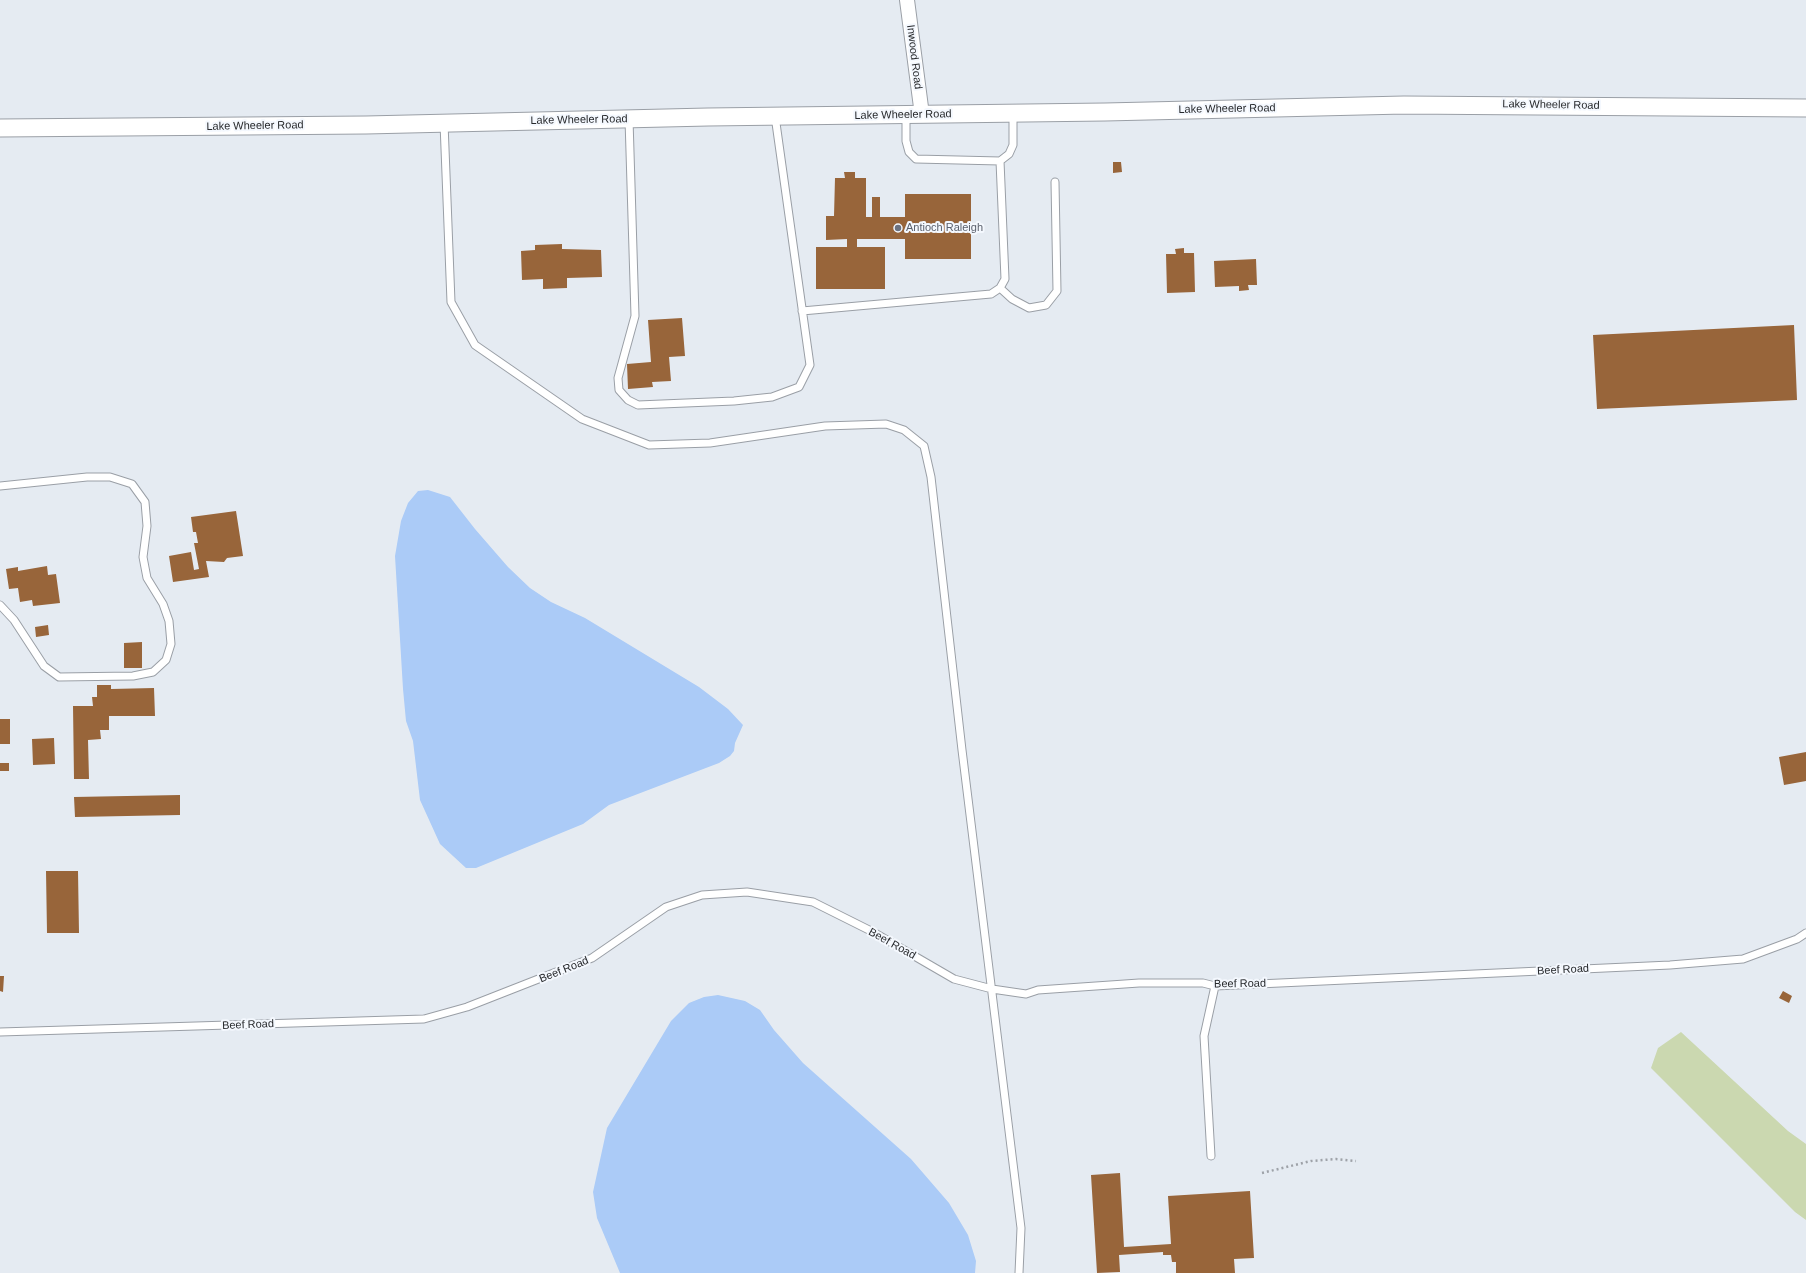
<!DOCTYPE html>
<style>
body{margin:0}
canvas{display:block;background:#e5ebf2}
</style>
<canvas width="1806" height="1273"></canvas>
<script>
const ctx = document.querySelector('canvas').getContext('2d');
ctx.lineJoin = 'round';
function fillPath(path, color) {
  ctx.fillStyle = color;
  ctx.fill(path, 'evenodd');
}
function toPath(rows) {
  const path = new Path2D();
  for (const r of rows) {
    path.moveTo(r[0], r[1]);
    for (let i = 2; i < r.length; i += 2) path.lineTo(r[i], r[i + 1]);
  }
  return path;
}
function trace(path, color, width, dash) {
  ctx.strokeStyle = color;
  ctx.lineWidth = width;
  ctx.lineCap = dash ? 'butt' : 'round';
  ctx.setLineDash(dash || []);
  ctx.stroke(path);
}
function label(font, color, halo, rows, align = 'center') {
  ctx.font = font + ' Arial,sans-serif';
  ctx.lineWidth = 4;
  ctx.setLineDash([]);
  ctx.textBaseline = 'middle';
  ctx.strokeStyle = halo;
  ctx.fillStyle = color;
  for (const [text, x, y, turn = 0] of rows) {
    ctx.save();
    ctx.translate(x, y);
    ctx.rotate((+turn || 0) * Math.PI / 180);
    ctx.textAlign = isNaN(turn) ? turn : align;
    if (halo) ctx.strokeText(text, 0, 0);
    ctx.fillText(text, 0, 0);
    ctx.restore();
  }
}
fillPath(toPath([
 [1681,1032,1788,1131,1806,1144,1806,1220,1795,1212,1651,1068,1658,1048]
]), '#cbd8b0');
fillPath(toPath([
 [428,490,450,497,475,529,508,567,530,588,551,602,585,618,699,687,728,709,743,725,735,743,734,751,730,756,719,763,609,805,583,824,476,868,466,868,440,844,420,800,413,741,406,721,403,689,395,556,401,521,408,503,418,491],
 [718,995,745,1001,760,1010,774,1030,803,1063,911,1159,949,1203,968,1235,976,1261,975,1273,620,1273,597,1218,593,1192,607,1128,671,1021,689,1003,704,997]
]), '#abcbf7');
fillPath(toPath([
 [1113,162,1121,162,1122,172,1113,173],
 [844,172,855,172,855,178,866,178,866,217,872,217,872,197,880,197,880,217,905,217,905,194,971,194,971,259,905,259,905,239,857,239,857,247,885,247,885,289,816,289,816,247,847,247,847,239,826,240,826,216,834,216,835,178,845,178],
 [562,244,562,249,601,250,602,277,567,278,567,288,543,289,543,279,522,280,521,251,535,250,535,245],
 [1184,248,1184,253,1194,253,1195,292,1167,293,1166,254,1176,254,1175,249],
 [1256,259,1257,285,1248,285,1249,290,1239,291,1239,286,1215,287,1214,261],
 [682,318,685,356,669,357,671,381,652,382,653,387,628,389,627,364,651,362,648,320],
 [1794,325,1797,400,1597,409,1593,335],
 [236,511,243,556,227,558,224,562,206,561,209,577,173,582,169,556,191,552,194,570,199,569,194,543,198,543,196,532,193,532,191,517],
 [47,566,48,575,56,574,60,603,33,606,32,600,20,602,18,588,9,589,6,569,18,567,18,571],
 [48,625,49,635,36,637,35,627],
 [142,642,142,668,124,668,124,643],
 [97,685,111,685,111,689,154,688,155,716,109,716,109,730,100,730,101,739,88,740,89,779,74,779,73,706,93,706,92,697,97,697],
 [0,719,10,719,10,744,0,744],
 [54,738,55,764,33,765,32,739],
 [1806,752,1806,781,1784,785,1779,757],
 [0,763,9,763,9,771,0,771],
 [180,795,180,815,75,817,74,797],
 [46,871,78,871,79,933,47,933],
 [0,976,4,976,3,992,0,991],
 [1783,991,1792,996,1789,1003,1779,998],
 [1120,1173,1124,1247,1171,1244,1168,1196,1250,1191,1254,1258,1234,1259,1235,1273,1176,1273,1176,1262,1172,1262,1171,1255,1163,1255,1163,1252,1119,1255,1120,1272,1097,1273,1091,1175]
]), '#98653a');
const service = toPath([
 [906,115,906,141,909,152,916,159,1000,161,1009,154,1013,145,1013,114],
 [629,119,635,316,618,378,619,390,628,400,638,405,734,401,772,397,799,387,810,365,775,116],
 [444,123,451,302,475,345,582,419,649,445,710,443,825,426,886,424,904,430,924,446,931,477,962,750,1021,1228,1019,1273],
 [1000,288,1012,299,1029,308,1046,305,1057,291,1055,182],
 [802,311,991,294,1000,288,1005,279,1000,161],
 [0,486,87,477,110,477,132,484,145,502,147,526,143,557,147,578,163,604,169,621,171,644,166,660,153,672,133,676,59,677,44,666,14,620,0,605],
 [0,1032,424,1019,467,1007,592,958,666,907,702,895,747,892,813,902,873,932,954,979,992,989,1026,994,1038,990,1139,983,1203,983,1215,986,1670,965,1743,959,1797,939,1806,933],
 [1211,1156,1204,1036,1215,986]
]);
const minor = toPath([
 [907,0,922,115]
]);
const tertiary = toPath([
 [0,128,366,125,708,117,1105,112,1404,105,1806,108]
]);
trace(service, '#9a9fa6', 9);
trace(minor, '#9a9fa6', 16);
trace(tertiary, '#9a9fa6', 19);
trace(toPath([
 [1262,1173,1311,1161,1336,1159,1356,1161]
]), '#9ea2a8', 2.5, [2, 3]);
trace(service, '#fff', 7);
trace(minor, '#fff', 14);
trace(tertiary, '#fff', 17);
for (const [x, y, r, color] of [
 [898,228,4,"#6b7280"]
]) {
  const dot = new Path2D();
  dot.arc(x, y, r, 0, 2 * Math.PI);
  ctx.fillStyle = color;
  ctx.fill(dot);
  trace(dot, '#f4f8fe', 1.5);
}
label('11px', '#27292c', '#f4f8fe', [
 ["Inwood Road",914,57,83],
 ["Lake Wheeler Road",1551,105,1],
 ["Lake Wheeler Road",1227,109,-1],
 ["Lake Wheeler Road",903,115,-1],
 ["Lake Wheeler Road",579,120,-1],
 ["Lake Wheeler Road",255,126,-1],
 ["Beef Road",892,944,29],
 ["Beef Road",564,970,-22],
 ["Beef Road",1563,970,-3],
 ["Beef Road",1240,984,-1],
 ["Beef Road",248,1025,-2]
]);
label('11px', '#5b616d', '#f4f8fe', [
 ["Antioch Raleigh",906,228]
], 'left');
</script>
